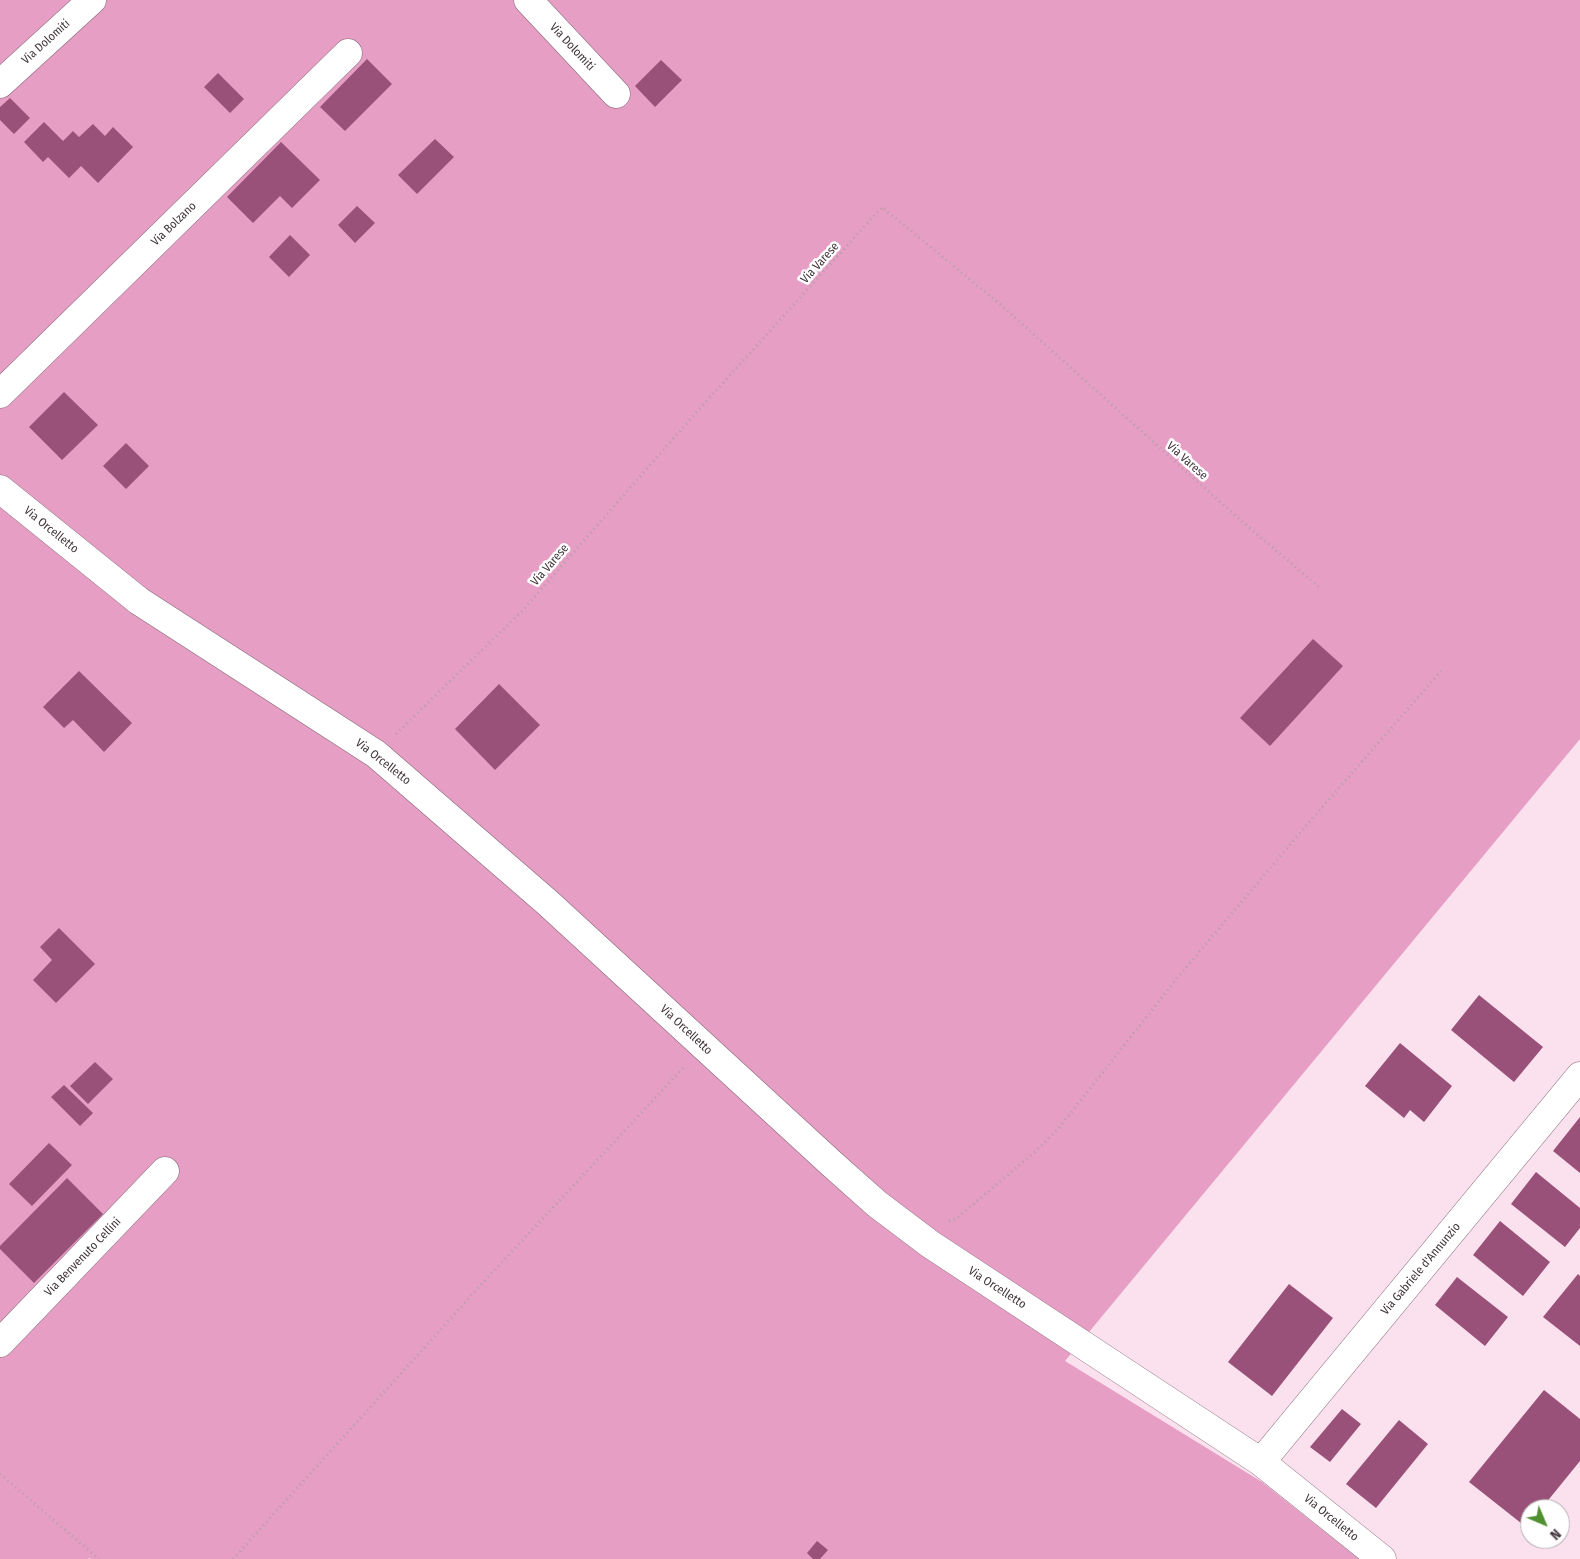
<!DOCTYPE html>
<style>
body{margin:0}
#map{position:relative;width:1580px;height:1559px;overflow:hidden;background:#fbe0ed;font-family:"Fira Sans Condensed",sans-serif}
canvas{display:block}
.north{position:absolute;left:1520px;top:1499px;width:50px;height:50px;box-sizing:border-box;background:#fff;border:1px solid #b3aeb1;border-radius:50%;rotate:135deg;font-size:14px;font-weight:700;line-height:20px;text-align:center;color:#41343b}
.north::after{content:'';display:block;margin:auto;width:18px;height:22px;background:#519031;clip-path:polygon(50% 0,100% 100%,50% 72%,0 100%)}
</style>
<div id="map">
<canvas width="1580" height="1559"></canvas>
<div class="north">N</div>
</div>
<script>
const ctx = document.querySelector('canvas').getContext('2d');
ctx.lineJoin = 'round';
function fillPath(path, color) {
  ctx.fillStyle = color;
  ctx.fill(path, 'evenodd');
}
function toPath(rows) {
  const path = new Path2D();
  for (const r of rows) {
    path.moveTo(r[0], r[1]);
    for (let i = 2; i < r.length; i += 2) path.lineTo(r[i], r[i + 1]);
  }
  return path;
}
function trace(path, color, width, dash) {
  ctx.strokeStyle = color;
  ctx.lineWidth = width;
  ctx.lineCap = dash ? 'butt' : 'round';
  ctx.setLineDash(dash || []);
  ctx.stroke(path);
}
function label(font, color, halo, rows, align = 'center') {
  ctx.font = font + ' "Fira Sans Condensed",sans-serif';
  ctx.lineWidth = 5;
  ctx.setLineDash([]);
  ctx.textBaseline = 'middle';
  ctx.strokeStyle = halo;
  ctx.fillStyle = color;
  for (const [text, x, y, turn = 0] of rows) {
    ctx.save();
    ctx.translate(x, y);
    ctx.rotate((+turn || 0) * Math.PI / 180);
    ctx.textAlign = isNaN(turn) ? turn : align;
    if (halo) ctx.strokeText(text, 0, 0);
    ctx.fillText(text, 0, 0);
    ctx.restore();
  }
}
fillPath(toPath([
 [0,0,1580,0,1580,739,1065,1361,1262,1482,1359,1559,91,1559,89,1558,88,1559,0,1559]
]), '#e69ec4');
fillPath(toPath([
 [367,59,392,84,345,131,320,107],
 [661,60,682,80,655,107,635,86],
 [218,73,244,99,230,113,204,87],
 [10,98,30,118,14,134,0,120,0,107],
 [44,122,63,141,73,131,79,137,93,124,105,136,113,127,133,147,98,183,81,166,69,178,48,157,43,162,24,142],
 [435,139,454,157,417,194,398,175],
 [281,142,320,180,292,208,280,196,253,223,227,197],
 [357,206,375,223,355,243,338,225],
 [290,235,310,255,289,277,269,257],
 [64,392,98,425,62,460,29,427],
 [126,443,149,466,126,489,103,466],
 [1313,639,1343,666,1270,746,1240,718],
 [79,671,132,723,104,752,73,720,64,728,43,707],
 [499,684,540,725,495,770,455,729],
 [59,928,95,964,56,1003,33,980,52,960,40,947],
 [1479,995,1543,1047,1514,1082,1451,1030],
 [1400,1043,1452,1086,1424,1122,1410,1110,1404,1118,1365,1086],
 [95,1062,113,1079,88,1104,70,1086],
 [64,1085,93,1113,80,1126,51,1097],
 [1580,1117,1580,1173,1553,1151],
 [49,1143,72,1165,32,1206,9,1184],
 [1536,1172,1580,1208,1580,1228,1565,1247,1511,1204],
 [67,1178,103,1214,34,1283,0,1249,0,1246],
 [1500,1221,1550,1262,1523,1296,1473,1255],
 [1578,1274,1580,1276,1580,1346,1543,1317],
 [1457,1277,1508,1317,1485,1346,1435,1305],
 [1289,1284,1333,1318,1272,1396,1228,1362],
 [1544,1390,1580,1419,1580,1461,1541,1509,1530,1509,1530,1523,1526,1527,1469,1482],
 [1342,1409,1361,1424,1330,1462,1310,1447],
 [1399,1420,1428,1444,1376,1508,1346,1484],
 [817,1541,828,1550,820,1559,813,1559,807,1553]
]), '#995179');
const street = toPath([
 [528,0,616,94],
 [0,84,92,0],
 [0,394,348,53],
 [0,489,139,601,376,754,548,903,832,1164,877,1204,930,1244,1261,1462,1382,1559],
 [0,1343,165,1171],
 [1261,1462,1580,1076]
]);
trace(street, '#856876', 29);
trace(toPath([
 [396,734,523,610,694,415,882,207,1001,305,1238,518,1319,587],
 [949,1221,956,1219,1037,1150,1058,1129,1178,977,1305,827,1441,671],
 [0,1474,99,1559],
 [233,1559,490,1275,684,1067]
]), '#b39ea9', 3, [1, 4]);
trace(street, '#fff', 28);
label('12px', '#41343b', '#fff', [
 ["Via Dolomiti",46,42,-42],
 ["Via Dolomiti",572,47,47],
 ["Via Bolzano",174,224,-44],
 ["Via Varese",820,263,-48],
 ["Via Varese",1187,461,42],
 ["Via Orcelletto",51,530,39],
 ["Via Varese",550,565,-49],
 ["Via Orcelletto",383,762,38],
 ["Via Orcelletto",686,1030,43],
 ["Via Benvenuto Cellini",83,1257,-46],
 ["Via Gabriele d'Annunzio",1421,1269,-50],
 ["Via Orcelletto",997,1288,33],
 ["Via Orcelletto",1331,1518,39]
]);
</script>
